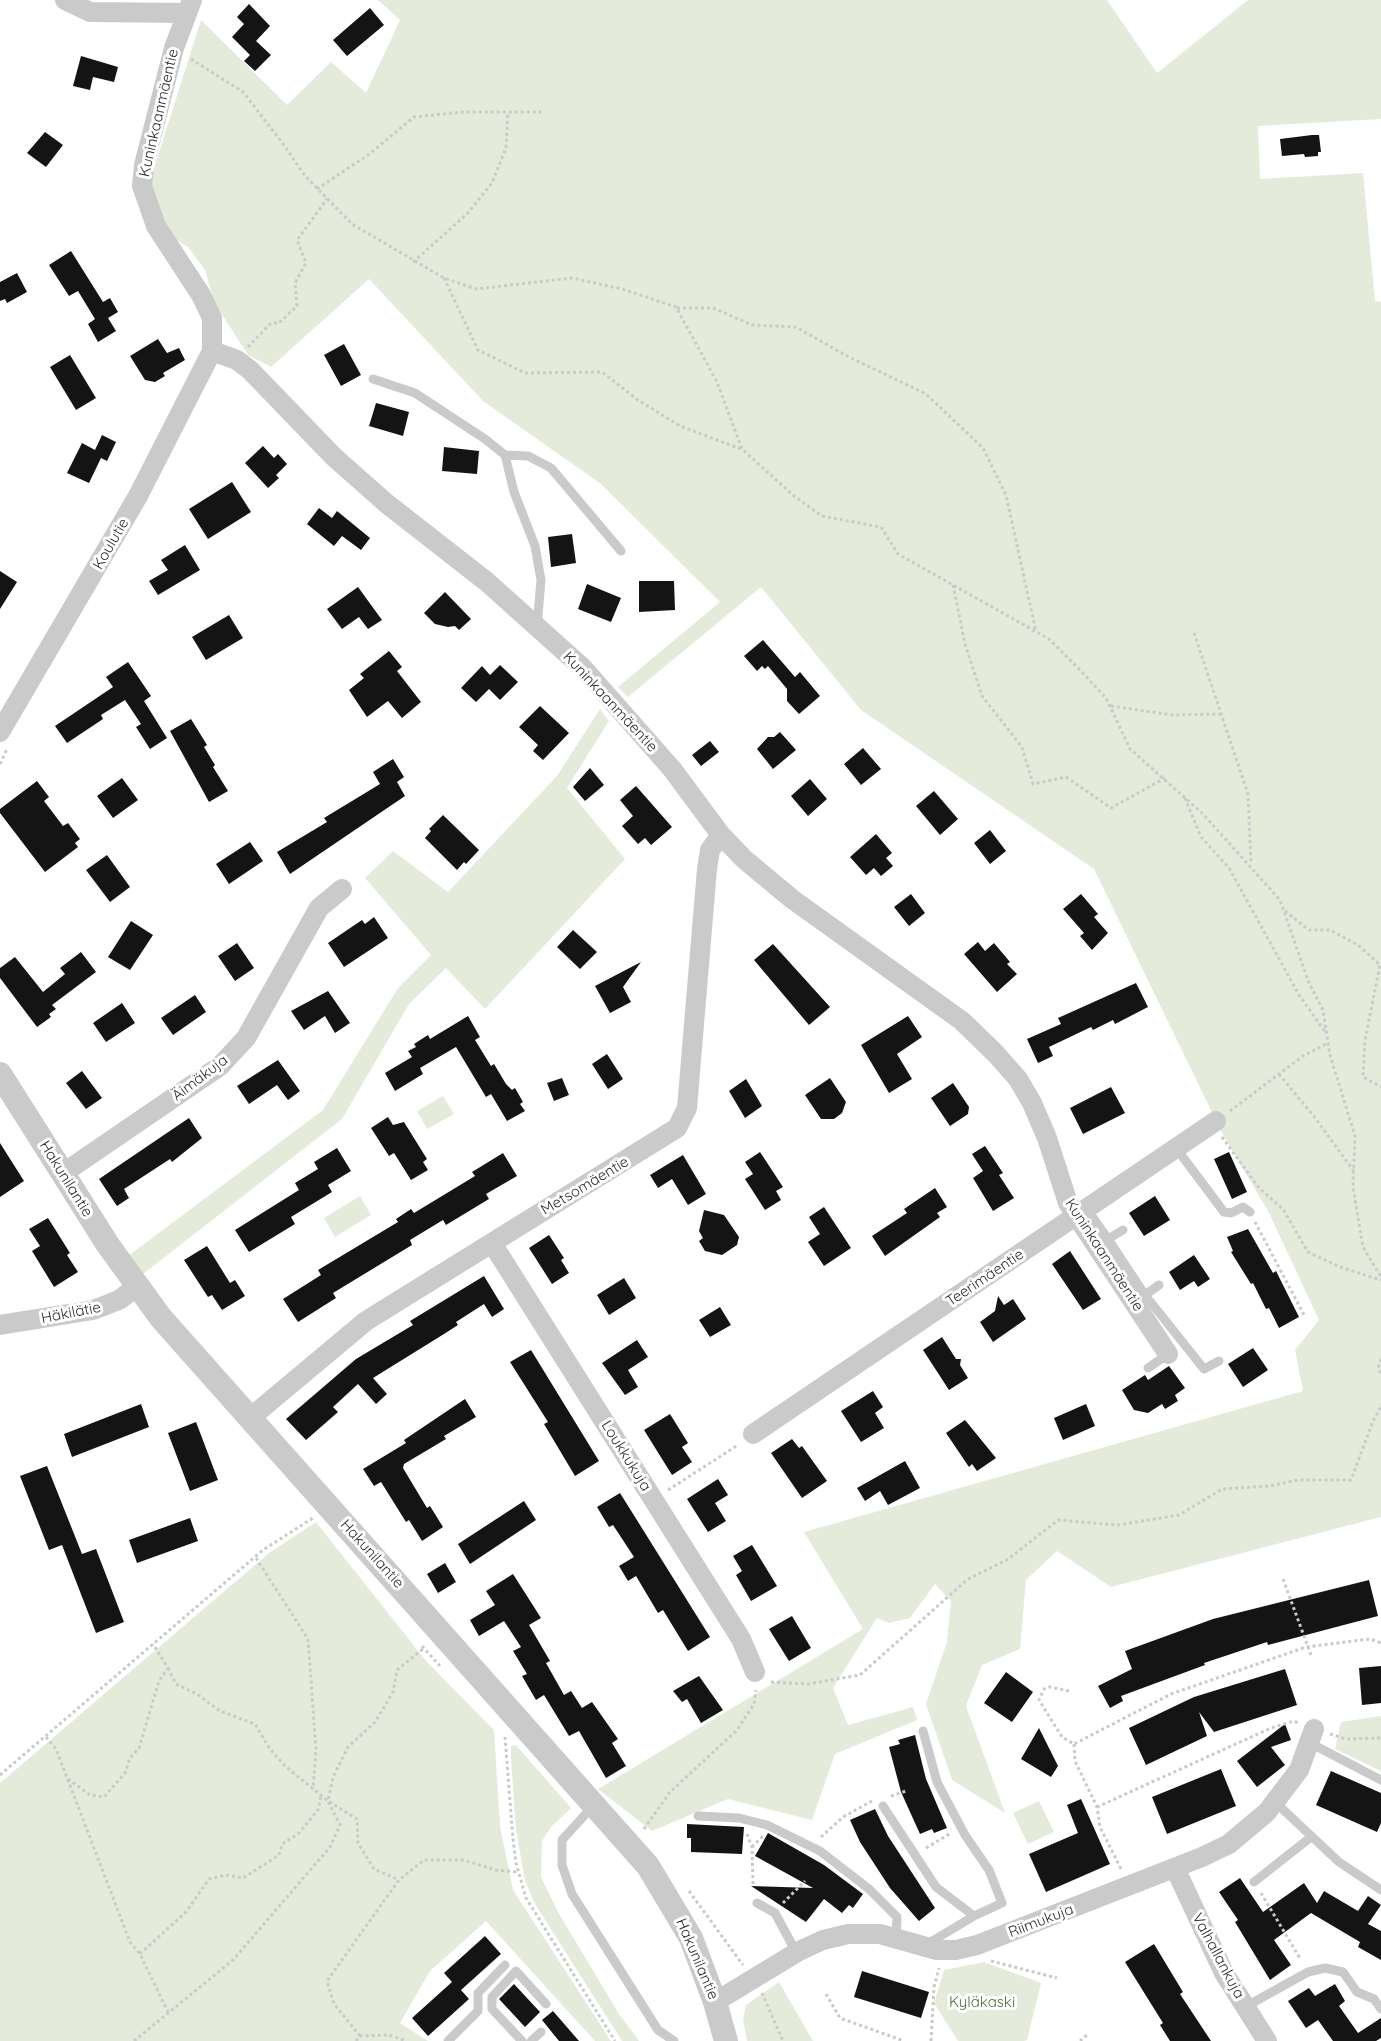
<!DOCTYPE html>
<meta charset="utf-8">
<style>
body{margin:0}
canvas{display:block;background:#fff}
</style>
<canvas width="1381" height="2041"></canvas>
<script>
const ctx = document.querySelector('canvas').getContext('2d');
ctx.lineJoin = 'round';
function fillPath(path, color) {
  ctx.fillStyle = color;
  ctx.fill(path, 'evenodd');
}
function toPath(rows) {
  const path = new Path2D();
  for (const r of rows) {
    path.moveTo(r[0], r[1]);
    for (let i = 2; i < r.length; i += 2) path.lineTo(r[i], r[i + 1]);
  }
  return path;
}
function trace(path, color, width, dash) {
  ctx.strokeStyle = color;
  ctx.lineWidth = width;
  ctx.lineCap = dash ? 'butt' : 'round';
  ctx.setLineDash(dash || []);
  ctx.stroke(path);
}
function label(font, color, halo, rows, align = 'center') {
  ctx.font = font + ' Quicksand,sans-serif';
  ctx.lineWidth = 6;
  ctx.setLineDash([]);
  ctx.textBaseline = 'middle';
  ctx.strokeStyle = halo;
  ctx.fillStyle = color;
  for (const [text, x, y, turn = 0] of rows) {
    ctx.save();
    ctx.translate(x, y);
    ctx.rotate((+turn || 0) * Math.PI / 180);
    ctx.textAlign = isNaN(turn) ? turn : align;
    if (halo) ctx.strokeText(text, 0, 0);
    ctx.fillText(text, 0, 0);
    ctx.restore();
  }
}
fillPath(toPath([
 [378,0,1107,0,1157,73,1248,0,1381,0,1381,119,1258,126,1260,179,1363,173,1375,301,1381,302,1381,1517,1111,1587,1057,1551,1026,1580,1020,1649,982,1665,966,1706,1005,1813,952,1780,926,1704,947,1642,951,1601,935,1584,910,1618,889,1623,877,1618,833,1688,848,1725,913,1707,917,1720,835,1754,812,1820,728,1799,652,1831,598,1789,863,1629,804,1532,1303,1391,1295,1350,1319,1320,1268,1211,1222,1133,1094,869,861,710,761,587,628,697,618,687,720,602,601,484,483,401,369,279,271,367,248,355,214,302,205,270,188,247,172,237,164,226,151,186,154,168,201,20,287,105,331,62,366,93,400,20],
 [600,709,609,721,567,788,625,859,485,1009,446,968,409,1004,342,1119,143,1274,128,1256,323,1110,398,988,431,955,365,878,393,851,448,892,557,776],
 [443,1096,454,1114,427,1129,417,1111],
 [360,1196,371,1215,335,1237,324,1218],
 [316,1522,426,1661,494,1730,500,1826,513,1890,611,2041,595,2041,486,1921,430,1971,400,2023,428,2041,0,2041,0,1783,269,1553],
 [1381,1716,1381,1771,1335,1749,1341,1722],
 [516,1745,571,1808,551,1827,542,1841,541,1877,558,1912,619,2014,639,2041,622,2041,535,1904,525,1881,516,1830,511,1759,511,1746],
 [1039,1801,1054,1832,1028,1844,1013,1813],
 [984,1962,1041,1983,1027,2040,1024,2041,958,2041,934,2003,944,1970],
 [779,1982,813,2041,747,2041,743,2019,746,2005]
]), '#e5ebdb');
fillPath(toPath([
 [249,4,270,26,256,41,271,55,255,71,244,61,250,55,232,37,244,24,237,17],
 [370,8,384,25,347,56,333,40],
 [81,56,118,67,114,82,93,77,90,90,73,86],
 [45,132,63,145,46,167,27,153],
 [1312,135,1319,135,1321,152,1318,152,1318,156,1305,157,1304,154,1282,156,1280,139],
 [71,251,103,302,110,298,118,312,108,318,116,331,98,342,88,324,95,319,78,291,69,296,49,265],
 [17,273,27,292,7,303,5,299,0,301,0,282],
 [158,339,167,353,179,348,185,360,163,373,165,376,155,382,145,380,130,356],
 [344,344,361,375,341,386,324,355],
 [70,355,96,398,76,410,50,367],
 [376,403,409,412,403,436,369,426],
 [102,435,116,442,107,461,101,458,89,483,67,473,82,443,95,450],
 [263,446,274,458,278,454,287,464,276,475,279,478,268,488,245,463],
 [444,447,479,451,477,474,442,471],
 [232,482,251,512,208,539,189,509],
 [319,508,332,518,337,511,370,538,361,550,342,536,334,546,307,524],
 [572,534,576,563,551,567,548,537],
 [185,545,200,570,158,595,149,581,168,570,161,560],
 [0,571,17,582,0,609],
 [639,581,674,581,675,610,639,612],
 [587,584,621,598,611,622,578,609],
 [358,587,382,620,368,629,359,617,342,629,327,609],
 [445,592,471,619,459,630,455,626,448,627,435,624,424,613],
 [229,615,243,638,206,660,192,637],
 [763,640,795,677,800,672,820,696,799,714,787,701,787,689,768,666,765,669,762,666,757,671,744,656],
 [389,651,402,667,397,671,421,702,402,718,388,701,367,717,349,690,364,678,360,674],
 [128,662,151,696,144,701,167,738,150,749,136,727,141,724,125,700,101,715,103,719,67,743,55,726,113,687,106,677],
 [500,665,518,682,500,700,489,689,476,702,461,688,482,666,490,675],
 [540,706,569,733,543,760,533,751,538,745,519,727],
 [191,719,207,745,204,747,215,765,213,767,228,791,209,802,170,731],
 [780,732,796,750,773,769,757,749,768,737,774,737],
 [710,741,719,752,701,766,692,755],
 [863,748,881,769,861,785,844,764],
 [393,759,404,777,397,782,405,796,290,874,277,852,327,822,324,818,380,784,373,772],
 [590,768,604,785,585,801,573,787],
 [122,778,138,800,113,818,97,796],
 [810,779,827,799,808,816,791,796],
 [37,781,49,797,44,801,63,826,68,823,80,839,75,843,78,847,45,872,0,813,0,809],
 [636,786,672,827,651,845,645,838,638,844,622,826,633,816,620,800],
 [934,791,958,819,940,835,916,806],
 [443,815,479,850,466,864,464,862,457,870,425,838,431,831,429,829],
 [990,830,1006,851,990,864,974,843],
 [876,834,892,853,886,858,893,866,881,876,874,868,866,875,850,857],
 [250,842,263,861,229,884,216,864],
 [107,855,130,887,110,902,86,870],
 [911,894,925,913,909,926,894,907],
 [1081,894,1098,914,1094,917,1108,933,1092,950,1080,936,1084,933,1063,909],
 [374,917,388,938,344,967,328,943,362,920,365,924],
 [131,921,153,935,130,970,108,957],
 [573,930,597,952,580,969,557,947],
 [978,942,985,951,994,943,1010,962,1007,964,1017,974,997,992,964,954],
 [237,943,254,968,235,981,218,956],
 [773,944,830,1007,809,1025,754,960],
 [81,952,96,972,52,1005,56,1009,49,1014,51,1017,37,1027,0,978,0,968,15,957,43,992,65,974,60,968],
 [641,962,623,987,631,1002,610,1013,595,986],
 [1136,983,1148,1007,1115,1024,1113,1020,1093,1030,1091,1027,1049,1047,1053,1056,1038,1063,1027,1039,1061,1024,1058,1018],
 [328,991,350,1023,335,1033,325,1016,304,1030,291,1011],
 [195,995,206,1012,173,1035,161,1018],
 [122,1003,135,1023,106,1042,93,1023],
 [468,1016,480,1037,475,1040,491,1066,494,1064,506,1084,512,1090,515,1088,523,1102,520,1104,525,1111,507,1121,491,1094,486,1097,456,1047,420,1068,423,1074,395,1091,385,1073,412,1057,408,1051,416,1047,414,1044,428,1035,430,1039],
 [908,1016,922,1037,897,1054,912,1079,889,1093,861,1045],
 [607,1054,623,1079,608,1089,592,1064],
 [278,1060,300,1091,288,1100,277,1085,249,1104,237,1086],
 [82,1071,102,1098,86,1109,66,1083],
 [562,1078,569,1095,554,1101,547,1083],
 [830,1078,846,1102,842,1113,834,1119,821,1119,805,1095],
 [746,1079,762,1106,745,1118,729,1091],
 [953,1083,969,1107,968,1114,950,1126,931,1098],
 [1111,1087,1125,1113,1083,1134,1070,1108],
 [388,1117,393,1125,404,1122,427,1159,423,1162,428,1170,411,1180,394,1153,389,1156,371,1128],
 [189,1118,202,1138,172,1162,170,1159,124,1189,129,1198,117,1206,99,1179],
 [0,1143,24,1181,0,1197],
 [985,1146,1003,1173,999,1175,1014,1198,993,1211,973,1178,983,1171,972,1154],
 [337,1148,351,1171,328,1185,332,1192,291,1217,295,1224,249,1252,235,1230,299,1190,295,1183,318,1169,314,1162],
 [760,1152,783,1187,776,1191,781,1200,765,1210,745,1179,753,1174,745,1162],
 [1229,1152,1247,1192,1232,1199,1214,1159],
 [503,1153,517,1176,486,1194,489,1199,446,1225,443,1220,410,1240,412,1245,333,1293,336,1298,298,1322,283,1299,321,1275,318,1270,398,1222,396,1219,411,1209,414,1213,475,1176,472,1172],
 [683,1155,706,1194,688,1205,672,1179,658,1188,650,1175],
 [935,1188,947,1207,937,1213,940,1217,885,1256,872,1236,907,1213,904,1209],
 [1155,1196,1170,1220,1144,1236,1129,1213],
 [824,1207,851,1248,824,1266,808,1242,820,1234,809,1217],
 [704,1210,724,1215,739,1237,737,1245,722,1255,705,1251,699,1241,703,1238,699,1231],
 [48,1218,70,1253,67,1255,78,1272,54,1287,32,1251,40,1246,29,1229],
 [1248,1229,1273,1273,1276,1271,1299,1317,1279,1328,1269,1308,1266,1309,1253,1283,1251,1284,1231,1252,1233,1251,1227,1237],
 [549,1235,564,1258,561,1260,569,1273,552,1284,529,1248],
 [207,1246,230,1283,235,1280,245,1296,222,1310,212,1295,208,1297,184,1260],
 [1070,1251,1101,1299,1083,1310,1052,1264],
 [1194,1255,1210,1279,1198,1287,1194,1281,1180,1290,1169,1272],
 [484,1276,504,1309,492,1317,484,1304,456,1322,458,1325,444,1334,373,1378,387,1394,376,1404,358,1384,333,1407,338,1412,306,1440,286,1419,356,1359,413,1325,410,1321],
 [624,1278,636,1298,609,1315,597,1295],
 [998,1296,1004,1305,1013,1299,1026,1319,993,1342,980,1322,995,1311],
 [720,1307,731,1325,710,1337,699,1320],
 [942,1337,956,1359,961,1359,960,1365,968,1378,949,1390,923,1350],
 [637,1340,648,1357,628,1370,638,1387,625,1395,602,1363],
 [1253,1348,1268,1370,1243,1387,1228,1364],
 [531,1350,599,1461,575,1476,544,1424,548,1422,510,1362],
 [1169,1366,1185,1388,1175,1395,1178,1401,1165,1409,1162,1404,1148,1413,1134,1410,1122,1390,1145,1375,1148,1380],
 [873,1391,883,1407,875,1413,884,1428,861,1442,841,1411],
 [465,1399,476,1417,444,1436,446,1439,404,1464,403,1468,427,1508,430,1506,443,1527,422,1541,409,1520,406,1522,381,1482,374,1486,363,1469,406,1443,404,1440],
 [141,1404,149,1427,72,1457,64,1434],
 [1086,1404,1095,1426,1063,1440,1054,1418],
 [670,1414,688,1443,682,1447,692,1462,672,1475,644,1430],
 [965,1420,996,1458,977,1471,972,1464,969,1467,946,1433],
 [196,1422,218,1480,190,1491,168,1433],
 [792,1439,799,1448,802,1446,827,1481,802,1498,771,1453],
 [905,1461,920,1488,888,1505,880,1491,865,1501,857,1488],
 [47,1466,82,1554,96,1549,124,1622,96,1633,62,1545,49,1550,20,1476],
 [718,1479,728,1495,715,1503,726,1521,708,1532,687,1499],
 [620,1493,710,1637,688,1651,663,1610,658,1613,636,1576,628,1581,619,1566,634,1557,613,1525,609,1527,597,1507],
 [524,1501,536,1520,470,1564,458,1544],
 [190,1518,198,1541,137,1563,129,1540],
 [752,1545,777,1586,751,1601,736,1575,742,1571,733,1556],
 [445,1563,456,1582,438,1593,427,1574],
 [513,1574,541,1618,529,1625,550,1661,546,1663,564,1695,571,1691,582,1708,592,1702,618,1739,612,1743,626,1766,606,1778,579,1731,569,1736,544,1695,536,1700,522,1676,527,1674,513,1651,521,1647,504,1621,479,1636,470,1620,495,1605,486,1591],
 [1369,1580,1378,1616,1268,1645,1267,1642,1204,1663,1205,1665,1121,1696,1123,1701,1110,1708,1098,1686,1132,1669,1125,1651,1213,1619],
 [792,1616,811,1648,789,1661,769,1629],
 [1381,1666,1381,1703,1362,1705,1359,1668],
 [1285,1669,1297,1705,1214,1732,1199,1712,1207,1736,1146,1765,1129,1728,1194,1697],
 [1006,1672,1033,1692,1012,1722,984,1703],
 [699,1676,723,1710,701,1723,687,1699,682,1702,673,1691],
 [1285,1724,1291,1740,1271,1747,1285,1765,1257,1787,1237,1761],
 [1039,1728,1058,1766,1051,1777,1021,1759],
 [915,1735,926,1779,947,1828,934,1833,932,1829,920,1834,901,1792,889,1747,900,1744,898,1740],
 [1221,1769,1236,1806,1167,1834,1152,1797],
 [1331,1771,1381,1793,1381,1823,1377,1832,1316,1805],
 [1081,1799,1110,1864,1046,1892,1029,1854,1078,1833,1067,1805],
 [875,1809,888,1836,935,1908,919,1921,890,1888,860,1842,850,1820],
 [687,1824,744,1827,742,1854,691,1852,691,1838,687,1838],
 [768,1833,824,1865,863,1894,853,1908,849,1905,842,1913,824,1899,806,1922,751,1886,813,1888,755,1856],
 [1240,1878,1263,1912,1304,1883,1317,1903,1324,1891,1358,1911,1368,1896,1381,1905,1368,1924,1381,1931,1381,1960,1358,1947,1360,1942,1311,1913,1274,1940,1291,1965,1270,1980,1235,1922,1238,1920,1219,1892],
 [485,1936,501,1954,461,1990,469,1999,428,2036,412,2018,452,1982,444,1973],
 [1154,1944,1183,1992,1180,1994,1211,2041,1170,2041,1160,2025,1163,2023,1125,1962],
 [862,1971,929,1992,921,2018,854,1997],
 [514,1984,540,2012,525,2027,499,1999],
 [1335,1984,1345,2001,1339,2006,1358,2033,1381,2018,1381,2038,1376,2041,1333,2041,1318,2020,1306,2028,1288,2001,1309,1988,1315,1996],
 [553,2011,579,2041,559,2041,542,2020]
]), '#141414');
trace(toPath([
 [191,59,243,92,284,145,305,176,352,224,444,278,476,289,572,278,622,289,676,307,717,382,742,449,794,496,822,516,881,527,898,554,1049,639,1080,670,1106,698,1130,749,1202,813,1280,900,1309,983,1323,1010,1330,1055,1355,1136,1353,1187,1363,1247,1381,1277],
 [317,189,368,155,414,117,462,112,541,112],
 [413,262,467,214,492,183,506,148,508,112],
 [444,278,478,350,525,373,602,372,638,400,680,426,741,449],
 [677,308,713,308,752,325,796,327,847,356,926,394,983,448,1006,495,1036,632],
 [248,347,271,323,279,323,297,306,295,283,306,263,297,240,327,199],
 [953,585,965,644,982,696,1022,747,1033,784,1066,777,1111,808,1165,778],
 [1194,633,1248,794,1251,864],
 [1111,706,1172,715,1222,714],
 [0,764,7,749],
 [1185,798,1201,837,1229,868,1299,995,1326,1033],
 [1285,911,1309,930,1330,930,1358,945,1380,965,1365,1040,1363,1077,1381,1087],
 [1279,1074,1316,1119,1353,1170],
 [1230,1111,1303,1056,1328,1043],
 [1222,1137,1259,1188,1283,1209,1308,1252,1340,1267,1381,1280],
 [1255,1222,1304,1315],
 [1381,1359,1378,1368,1381,1374],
 [668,1490,738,1445],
 [256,1558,308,1639,316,1750,313,1789],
 [1283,1579,1311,1655],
 [422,1646,440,1666],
 [168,1668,176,1684,197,1694,220,1711,255,1724,270,1749,285,1766,328,1801,357,1819,358,1843,374,1869,399,1880],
 [771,1682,808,1684,860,1675,968,1579,1007,1560,1058,1520,1118,1525,1179,1515,1222,1489,1270,1486,1298,1480,1351,1480,1373,1421,1381,1407],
 [1069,1691,1050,1687,1044,1689,1039,1700,1062,1737,1074,1744,1171,1694,1306,1647,1370,1639,1381,1643],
 [1330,1734,1346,1739,1381,1738],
 [46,1737,56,1749,130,1942,140,1954,168,2012],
 [505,1737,513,1839,516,1863,526,1898,615,2041],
 [1074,1744,1075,1761,1097,1807,1100,1827,1121,1869],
 [0,1775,263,1550,313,1518],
 [68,1779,90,1795,104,1797,125,1773,130,1758,139,1748,159,1681,168,1668,153,1644],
 [891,1796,906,1791],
 [1097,1807,1271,1728,1294,1721,1298,1723],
 [644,1829,670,1792,737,1730,754,1704,756,1690],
 [747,1834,752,1847,753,1884],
 [821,1837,843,1817,872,1801],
 [752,1847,763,1836],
 [926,1848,951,1833],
 [689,1891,743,1965],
 [1261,1893,1301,1960],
 [783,1903,805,1881],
 [140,1954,186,1912,209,1879,226,1875,243,1878,279,1855,282,1844,298,1834,318,1810,321,1796],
 [991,1961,1057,1978],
 [762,1993,783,2041],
 [826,1994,840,2018,904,2041],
 [360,2036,334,2004,327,1981,399,1880,424,1860,463,1860,496,1870,517,1872],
 [134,2041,233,1960,330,1847,340,1825,328,1801,333,1777,348,1747,375,1722,393,1692,397,1670,424,1648],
 [356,2041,360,2036,389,2035,406,2041],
 [931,2041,934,1987,939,1968],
 [1080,2041,1088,2034]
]), '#cacaca', 3, [3, 3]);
trace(toPath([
 [373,379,415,393,485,439,505,455,528,456,551,468,621,551],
 [505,455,514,492,535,546,541,580,537,627],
 [1176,1148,1224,1212,1231,1213,1243,1207,1250,1212],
 [1087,1209,1108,1239,1123,1230],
 [1108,1239,1145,1295,1159,1285],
 [1145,1295,1204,1369,1219,1361],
 [1148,1368,1168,1354],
 [1310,1743,1381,1780],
 [1275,1802,1339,1862,1381,1890],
 [593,1806,562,1840,562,1865,572,1894,658,2030,674,2041],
 [883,1806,936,1887,974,1916,1002,1903,989,1870,965,1835,937,1782,923,1731],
 [698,1816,739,1818,767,1825,820,1851,869,1889,897,1917,896,1939],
 [1254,1882,1311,1837],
 [757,1903,775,1913,796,1952],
 [924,1946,974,1916],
 [1245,2007,1308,1972,1325,1968,1343,1972,1357,1992,1374,1999,1381,2009],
 [448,2041,478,2011,478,1993,505,1965],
 [522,2041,492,2009,492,1997,516,1971,546,2004],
 [531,2041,541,2032]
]), '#cacaca', 9);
trace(toPath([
 [65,0,90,12,186,13],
 [212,351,237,360,250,370,334,457,386,503,487,582,583,668,672,769,721,835,744,859,792,899,962,1021,996,1054,1018,1079,1032,1103,1047,1138,1068,1203,1168,1354],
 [0,732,138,496,212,351,212,318,201,295,156,226,142,186,144,165,174,48,192,0],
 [62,1174,220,1066,246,1038,319,908,342,889],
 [492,1243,741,1639,755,1672],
 [0,1325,93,1310,119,1300,136,1287],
 [250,1418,366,1321,677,1128,687,1108,707,869,710,850,721,835],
 [753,1434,1216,1121],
 [1175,1868,1224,1973,1267,2041],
 [715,2002,799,1951,823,1940,848,1934,880,1934,937,1950,956,1950,977,1945,1202,1857,1229,1844,1267,1812,1299,1770,1314,1729]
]), '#cacaca', 20);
trace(toPath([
 [0,1074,108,1245,161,1318,648,1866,691,1938,715,2002,726,2041]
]), '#cacaca', 24);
label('15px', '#2d2d2d', '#fff', [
 ["Kuninkaanmäentie",159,113,-77],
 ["Koulutie",111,544,-60],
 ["Kuninkaanmäentie",610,702,47],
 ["Äimäkuja",200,1078,-37],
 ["Hakunilantie",66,1179,58],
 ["Metsomäentie",585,1186,-31],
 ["Kuninkaanmäentie",1104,1255,57],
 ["Teerimäentie",985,1278,-34],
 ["Häkilätie",71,1313,-11],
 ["Loukkukuja",626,1456,58],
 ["Hakunilantie",372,1554,48],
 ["Riimukuja",1041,1921,-21],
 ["Valhallankuja",1218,1956,62],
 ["Hakunilantie",697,1959,67]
]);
label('15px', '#56683b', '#fff', [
 ["Kyläkaski",982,2002]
]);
</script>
